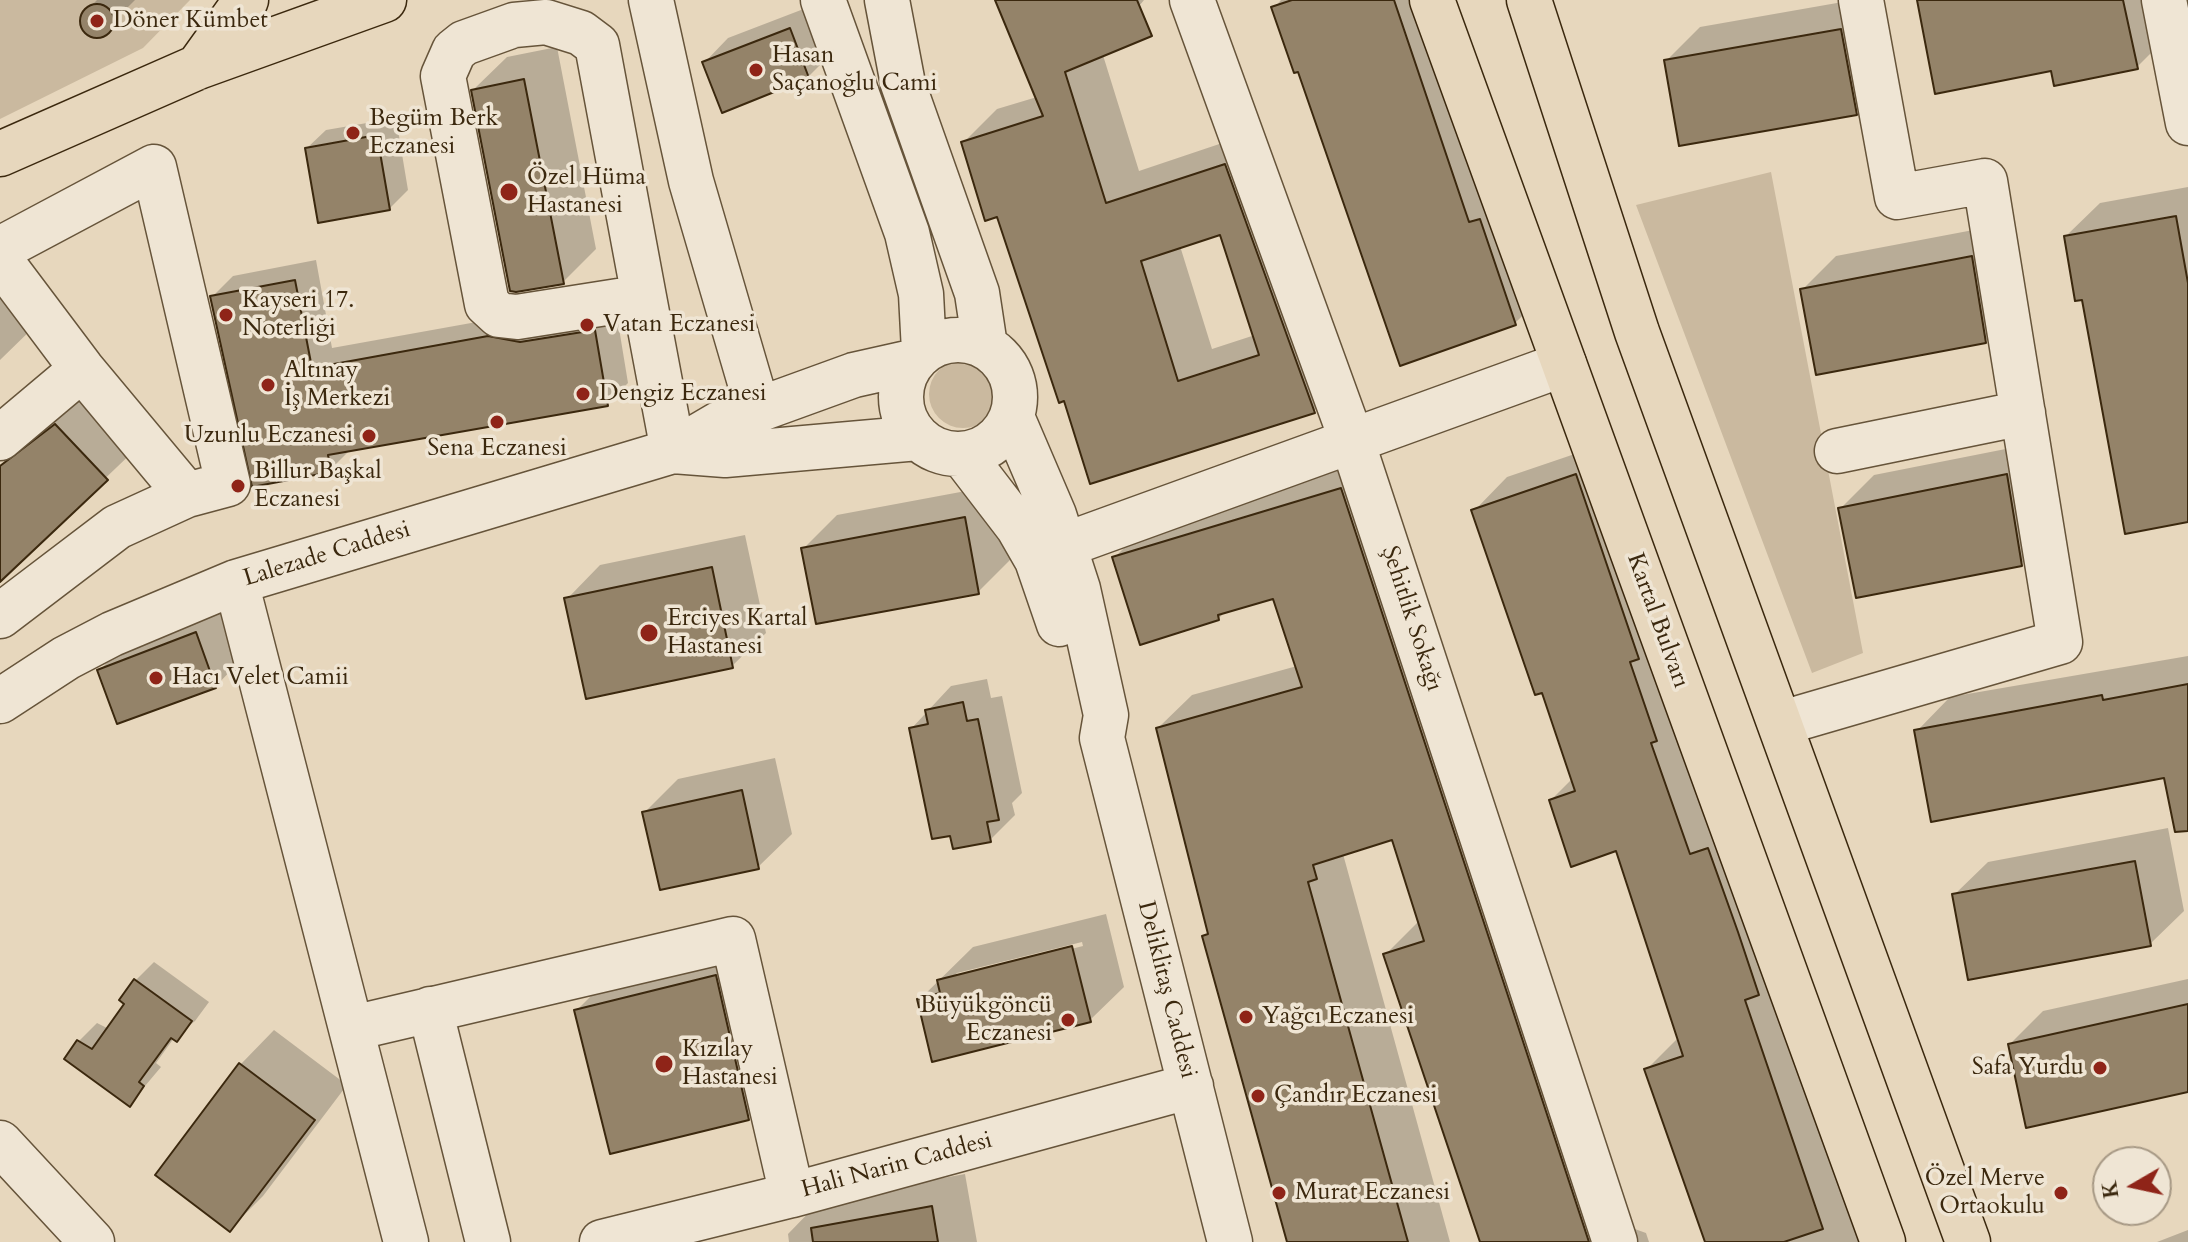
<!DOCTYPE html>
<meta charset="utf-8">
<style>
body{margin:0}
#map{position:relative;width:2188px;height:1242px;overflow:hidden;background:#e7d7bd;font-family:Cardo,serif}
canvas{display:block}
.north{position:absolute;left:2092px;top:1146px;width:80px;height:80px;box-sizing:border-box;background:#efe5d4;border:2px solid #a79985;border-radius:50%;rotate:261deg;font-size:22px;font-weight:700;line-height:32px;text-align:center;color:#3b280e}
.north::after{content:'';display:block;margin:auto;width:28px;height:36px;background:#8f2418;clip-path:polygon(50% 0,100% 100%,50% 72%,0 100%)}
</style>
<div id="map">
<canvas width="2188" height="1242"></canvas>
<div class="north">K</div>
</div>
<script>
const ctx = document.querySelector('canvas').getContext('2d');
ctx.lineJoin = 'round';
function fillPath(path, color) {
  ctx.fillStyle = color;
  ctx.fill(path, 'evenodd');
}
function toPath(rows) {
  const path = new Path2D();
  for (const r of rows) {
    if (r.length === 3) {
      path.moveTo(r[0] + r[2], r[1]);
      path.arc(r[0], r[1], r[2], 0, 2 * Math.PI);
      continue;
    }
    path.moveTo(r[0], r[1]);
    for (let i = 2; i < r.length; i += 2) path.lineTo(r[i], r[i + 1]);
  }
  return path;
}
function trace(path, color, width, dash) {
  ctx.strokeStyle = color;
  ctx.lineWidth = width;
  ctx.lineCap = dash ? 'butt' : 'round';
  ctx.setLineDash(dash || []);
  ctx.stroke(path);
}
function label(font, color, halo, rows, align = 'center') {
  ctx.font = font + ' Cardo,serif';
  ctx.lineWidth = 7;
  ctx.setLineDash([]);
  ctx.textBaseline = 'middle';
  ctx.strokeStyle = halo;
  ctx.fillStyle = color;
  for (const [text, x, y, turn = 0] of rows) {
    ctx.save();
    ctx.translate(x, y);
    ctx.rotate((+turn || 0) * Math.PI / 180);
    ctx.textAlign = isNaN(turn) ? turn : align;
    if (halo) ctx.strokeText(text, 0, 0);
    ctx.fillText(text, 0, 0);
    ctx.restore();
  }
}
fillPath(toPath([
 [0,0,190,0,143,48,0,119],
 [1771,172,1863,653,1812,673,1636,205],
 [963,394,34]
]), '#cab99f');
fillPath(toPath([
 [97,0,135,0,100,35,89,33,83,23,85,12],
 [997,0,1144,0,1102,52,1139,171,1258,131,1348,377,1314,411,1066,398,998,215,963,143,997,109,1037,97],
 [1222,232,1255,335,1212,349,1180,246],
 [1281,0,1438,0,1549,290,1515,323,1299,69,1274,8],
 [1854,0,1889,80,1856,113,1666,61,1700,27],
 [1919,0,2164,0,2170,34,2137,67,2053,69],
 [814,5,833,52,808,77,704,63,728,38],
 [557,47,596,249,563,282,473,90,507,57],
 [396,118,408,190,390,208,307,148,326,130],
 [2188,187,2188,520,2084,297,2066,236,2100,203],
 [2005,224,2019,307,1985,341,1802,290,1836,256],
 [316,260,332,348,510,316,616,310,628,383,607,404,351,449,330,470,212,297,233,276],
 [0,279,38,323,0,360],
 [90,392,140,445,0,579,0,468,40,429],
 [1610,442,1881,1242,1708,1242,1646,1070,1679,1037,1618,849,1551,800,1573,778,1474,511,1507,477],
 [2041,442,2055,530,2021,564,1841,508,1874,475],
 [1374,455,1632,1228,1646,1233,1649,1242,1480,1242,1385,955,1420,920,1394,837,1343,854,1450,1242,1289,1242,1205,936,1209,932,1158,728,1192,695,1297,666,1274,597,1226,611,1218,619,1115,557,1148,524],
 [998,485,1012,558,978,592,803,549,837,515],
 [745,535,766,633,732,666,567,599,600,565],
 [220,609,239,662,215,687,99,671,123,646],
 [2188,656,2188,795,2166,776,1917,731,1950,697],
 [987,679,991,698,1002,696,1022,793,1012,803,1015,815,990,840,911,729,951,686],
 [775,758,792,834,758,867,645,812,678,779],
 [2168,828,2184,911,2150,944,1954,895,1988,862],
 [1106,914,1124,987,1090,1020,919,1000,973,947],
 [1082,942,1083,946,952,979,957,973],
 [749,943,782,1084,748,1118,576,1011,610,977],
 [154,962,209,1002,195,1021,174,1038,156,1063,161,1067,129,1105,79,1041,97,1023,109,1029,127,1004,136,980],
 [2188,979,2188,1090,2010,1044,2043,1011],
 [274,1030,347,1085,263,1196,230,1229,158,1174,241,1064],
 [965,1174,977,1242,789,1242,788,1234,821,1200],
 [2188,1230,2188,1242,2157,1242]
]), '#0003');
const building = toPath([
 [995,0,1137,0,1152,36,1065,72,1106,203,1225,164,1315,413,1090,484,1064,401,1059,403,997,217,985,221,961,142,1043,116,995,0],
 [1220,235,1259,355,1178,381,1141,261,1220,235],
 [1292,0,1394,0,1469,222,1480,219,1516,325,1400,366,1298,72,1294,73,1271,7,1292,0],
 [1917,0,2123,0,2138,69,2054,86,2051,71,1935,94,1917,0],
 [97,21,17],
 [790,28,809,78,722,113,702,62,790,28],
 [1841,29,1857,115,1679,146,1664,60,1841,29],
 [524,79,564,284,516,292,510,291,471,90,524,79],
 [377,135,390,210,318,223,305,148,377,135],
 [2176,216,2188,283,2188,522,2125,534,2082,300,2075,301,2064,236,2176,216],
 [1972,256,1986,343,1816,375,1800,289,1972,256],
 [295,280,312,368,488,336,520,342,595,330,608,406,328,455,331,472,252,487,210,296,295,280],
 [55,424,108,480,0,582,0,466,55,424],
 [1576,474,1639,659,1630,662,1657,741,1651,743,1690,854,1708,848,1738,932,1759,995,1745,1000,1823,1229,1784,1242,1705,1242,1644,1069,1683,1056,1616,851,1571,867,1549,800,1575,791,1542,693,1535,695,1471,510,1576,474],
 [2007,474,2022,566,1856,598,1838,508,2007,474],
 [1341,488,1589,1242,1480,1242,1383,954,1424,941,1392,840,1313,865,1317,879,1308,882,1408,1242,1287,1242,1202,936,1208,934,1156,728,1302,687,1273,599,1218,615,1219,620,1140,645,1112,557,1341,488],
 [965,517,979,594,816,624,801,548,965,517],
 [712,567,733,668,586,699,564,598,712,567],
 [196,632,216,688,117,724,97,670,196,632],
 [2188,684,2188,831,2175,832,2164,778,1931,822,1914,730,2102,695,2103,700,2188,684],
 [963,702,967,721,978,719,999,820,987,822,991,842,953,849,950,836,932,839,909,728,928,724,925,710,963,702],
 [742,790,759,869,660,890,642,812,742,790],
 [2135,861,2151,946,1968,980,1952,894,2135,861],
 [1072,946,1091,1022,932,1062,917,999,940,993,937,980,1072,946],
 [716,975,749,1120,610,1154,574,1010,716,975],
 [134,979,192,1021,177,1042,171,1038,139,1082,144,1086,130,1107,64,1059,77,1040,92,1049,124,1004,119,1000,134,979],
 [2188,1004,2188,1092,2026,1128,2008,1044,2188,1004],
 [239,1063,315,1120,230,1232,155,1175,239,1063],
 [932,1206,938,1242,813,1242,811,1228,932,1206]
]);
fillPath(building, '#948369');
trace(building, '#3b280e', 2);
const minor = toPath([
 [651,0,691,181,758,410],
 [823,0,907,233,921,294,924,351],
 [887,0,903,84,977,293,985,346],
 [1192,0,1351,438,1615,1242],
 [2164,0,2188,123],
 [0,249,154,167,228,484,187,495,117,527,0,616],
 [0,260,82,369,187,495],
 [644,297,517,317,499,315,487,304,443,76,454,51,464,43,514,25,546,22,581,33,597,45,644,297,673,451],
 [958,397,57],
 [1012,417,1054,515,1078,589,1106,715,1102,738,1230,1242],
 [0,438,82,369],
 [673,451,725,455,918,438],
 [1837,451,2023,413],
 [962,454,1018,527,1037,560,1059,624],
 [1065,545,1564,364],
 [236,582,406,1242],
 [0,701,66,658,112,634,236,582,673,451,719,424,854,375,912,362],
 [1782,723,2060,642,1985,181,1897,197,1861,0],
 [430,1009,488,1242],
 [353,1028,733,939,792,1195],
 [0,1143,92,1242],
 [602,1242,792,1195,1191,1086]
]);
const major = toPath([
 [1432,0,1883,1242],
 [1529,0,1637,332,1968,1242],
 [198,67,246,0],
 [0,154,198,67,384,0]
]);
trace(minor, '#66543a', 47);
trace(major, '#3b280e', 47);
trace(minor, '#efe5d4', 44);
trace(major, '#e7d7bd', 44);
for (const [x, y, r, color] of [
 [97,21,8,"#8f2418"],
 [756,70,8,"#8f2418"],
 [353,133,8,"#8f2418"],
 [509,192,10,"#8f2418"],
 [226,315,8,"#8f2418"],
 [587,325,8,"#8f2418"],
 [268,385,8,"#8f2418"],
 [583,394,8,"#8f2418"],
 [497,422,8,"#8f2418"],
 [369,436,8,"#8f2418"],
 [238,486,8,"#8f2418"],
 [649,633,10,"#8f2418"],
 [156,678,8,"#8f2418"],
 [1246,1017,8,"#8f2418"],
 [1068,1020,8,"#8f2418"],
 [664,1064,10,"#8f2418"],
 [2100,1068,8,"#8f2418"],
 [1258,1096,8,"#8f2418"],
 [1279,1193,8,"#8f2418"],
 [2061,1193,8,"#8f2418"]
]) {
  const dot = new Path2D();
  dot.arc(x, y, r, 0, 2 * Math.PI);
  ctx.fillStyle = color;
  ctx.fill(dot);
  trace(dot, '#efe5d4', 3);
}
label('24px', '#3b280e', '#efe5d4', [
 ["Döner Kümbet",113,21],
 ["Hasan",772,56],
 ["Saçanoğlu Cami",772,84],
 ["Begüm Berk",369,119],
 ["Eczanesi",369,147],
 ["Özel Hüma",527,178],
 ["Hastanesi",527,206],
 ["Kayseri 17.",242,301],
 ["Noterliği",242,329],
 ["Vatan Eczanesi",603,325],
 ["Altınay",284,371],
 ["İş Merkezi",284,399],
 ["Dengiz Eczanesi",599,394],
 ["Uzunlu Eczanesi",353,436,"right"],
 ["Sena Eczanesi",497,449,"center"],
 ["Billur Başkal",254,472],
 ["Eczanesi",254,500],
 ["Erciyes Kartal",667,619],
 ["Hastanesi",667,647],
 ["Hacı Velet Camii",172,678],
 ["Büyükgöncü",1052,1006,"right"],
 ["Eczanesi",1052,1034,"right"],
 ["Yağcı Eczanesi",1262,1017],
 ["Kızılay",682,1050],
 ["Hastanesi",682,1078],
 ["Safa Yurdu",2084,1068,"right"],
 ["Çandır Eczanesi",1274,1096],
 ["Özel Merve",2045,1179,"right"],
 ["Ortaokulu",2045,1207,"right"],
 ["Murat Eczanesi",1295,1193]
], 'left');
label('24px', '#3b280e', '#efe5d4', [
 ["Lalezade Caddesi",327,555,-17],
 ["Şehitlik Sokağı",1411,619,72],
 ["Kartal Bulvarı",1657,621,70],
 ["Deliklitaş Caddesi",1166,990,76],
 ["Hali Narin Caddesi",897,1166,-15]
]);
</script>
